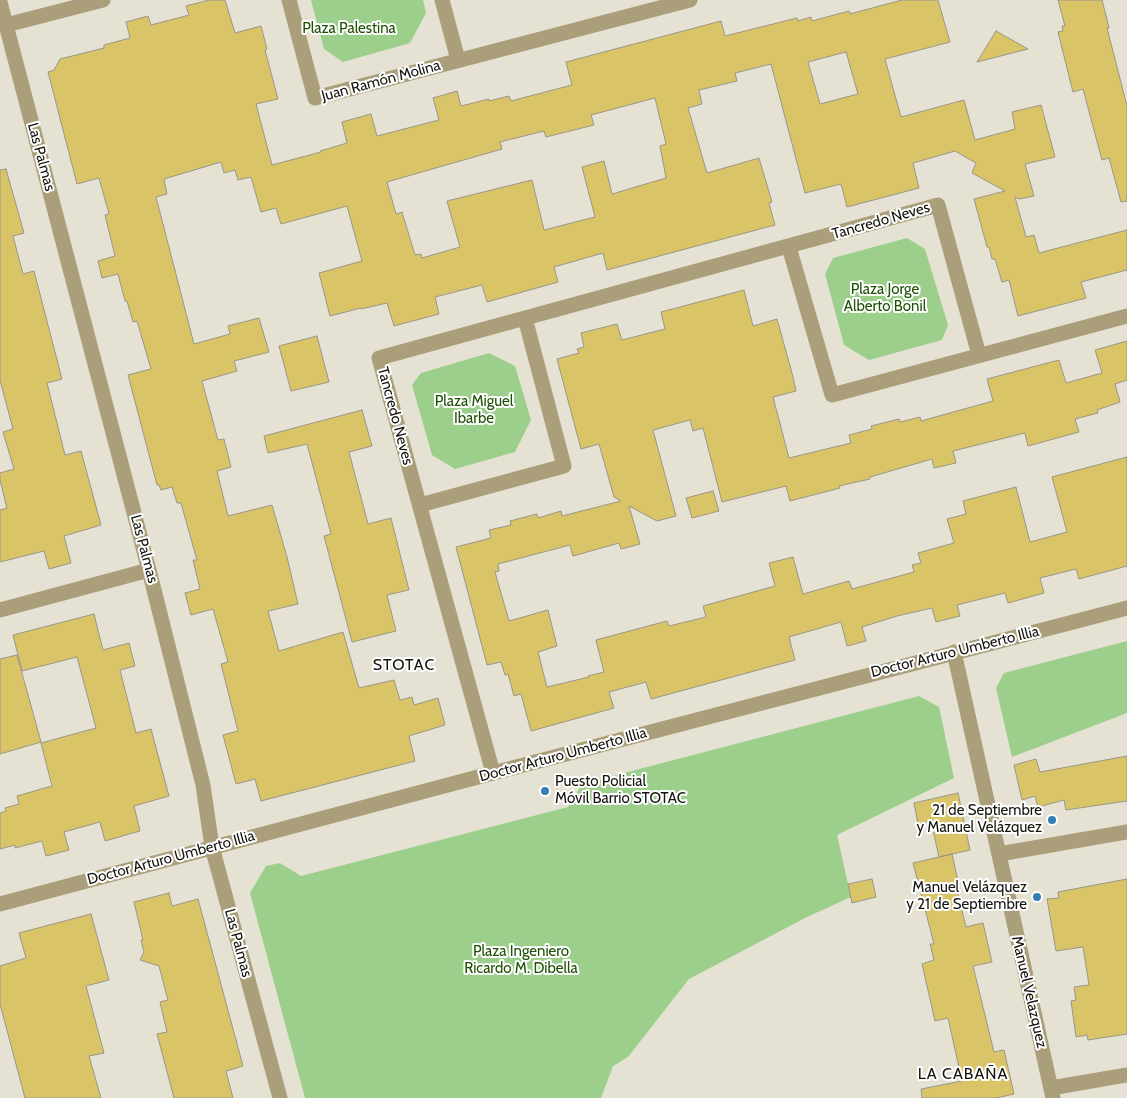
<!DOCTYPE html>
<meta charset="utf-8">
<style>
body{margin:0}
canvas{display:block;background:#e5e2d4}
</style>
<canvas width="1127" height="1098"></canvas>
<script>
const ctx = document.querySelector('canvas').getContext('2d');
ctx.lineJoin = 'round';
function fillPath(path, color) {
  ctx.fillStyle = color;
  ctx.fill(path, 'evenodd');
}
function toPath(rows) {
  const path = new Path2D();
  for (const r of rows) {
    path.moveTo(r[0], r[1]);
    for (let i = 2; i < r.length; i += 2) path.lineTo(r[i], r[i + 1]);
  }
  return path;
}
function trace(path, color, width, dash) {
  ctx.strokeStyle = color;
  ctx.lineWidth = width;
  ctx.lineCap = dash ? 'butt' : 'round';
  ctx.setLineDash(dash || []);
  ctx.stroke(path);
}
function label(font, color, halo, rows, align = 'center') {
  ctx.font = font + ' Cabin,sans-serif';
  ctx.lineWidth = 4;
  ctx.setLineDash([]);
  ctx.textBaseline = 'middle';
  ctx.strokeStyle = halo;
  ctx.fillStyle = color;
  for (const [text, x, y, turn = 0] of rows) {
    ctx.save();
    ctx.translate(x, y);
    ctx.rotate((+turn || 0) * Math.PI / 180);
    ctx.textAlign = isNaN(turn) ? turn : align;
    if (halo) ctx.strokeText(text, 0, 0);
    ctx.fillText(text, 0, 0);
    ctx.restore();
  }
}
fillPath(toPath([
 [311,0,423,0,426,13,410,43,343,62,324,49],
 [907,238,925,249,948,325,942,340,869,360,844,345,825,274,833,258],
 [489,353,515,366,531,420,515,452,455,469,432,455,412,385,421,373],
 [1127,641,1127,713,1012,757,996,688,1004,673],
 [919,696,939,707,954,778,837,835,851,897,807,917,689,979,628,1057,613,1066,601,1098,305,1098,250,893,266,866,280,863,301,876,568,807,582,784]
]), '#9ccf8b');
const building = toPath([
 [209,0,225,0,235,33,261,26,267,49,265,50,278,99,256,104,272,165,321,152,320,151,347,143,342,122,371,114,377,136,439,120,433,98,457,91,461,106,489,99,489,101,509,96,511,101,572,85,566,62,721,21,725,36,797,18,798,21,811,17,812,21,849,11,850,14,902,0,938,0,950,42,885,59,901,117,964,100,975,140,1015,129,1012,112,1041,105,1055,157,1025,164,1034,196,1019,199,1015,197,1026,237,1034,235,1039,253,1127,230,1127,270,1081,282,1086,298,1018,316,1009,280,1002,282,995,259,992,259,989,247,987,247,974,199,1005,191,972,173,976,163,955,151,913,163,919,188,847,207,841,184,805,193,771,64,735,73,737,81,699,90,702,104,688,108,707,173,759,158,772,202,769,203,775,225,607,270,603,253,554,267,558,282,487,302,482,285,435,297,439,314,394,326,387,303,361,309,361,308,330,316,319,273,362,261,347,206,281,224,276,208,261,212,251,177,238,180,235,170,224,173,221,162,164,179,167,194,156,197,194,344,230,334,228,326,259,318,269,352,234,361,237,371,202,381,218,440,224,439,231,467,217,471,228,516,272,505,287,557,298,604,268,611,279,651,343,632,359,688,394,680,400,700,412,697,414,705,438,698,445,725,409,736,415,761,261,801,255,779,236,784,223,735,238,731,221,664,228,662,213,609,191,615,185,593,200,589,193,560,197,560,181,503,177,503,172,487,161,490,159,485,157,485,128,375,151,369,137,321,133,322,127,301,125,301,118,274,102,278,98,261,115,256,105,215,109,214,99,178,77,184,48,72,54,70,60,59,104,48,104,45,130,38,126,22,148,16,151,25,189,15,186,6,209,0],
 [846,52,858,94,820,104,808,62,846,52],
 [655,98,666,144,660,146,666,178,612,194,604,161,582,167,595,217,544,230,532,180,447,201,460,247,422,258,421,254,415,255,402,212,396,214,387,182,502,149,500,142,544,131,546,137,594,125,591,115,655,98],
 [1058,0,1102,0,1109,28,1107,28,1127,106,1127,201,1121,202,1109,158,1102,160,1083,89,1073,92,1058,32,1063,31,1062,26,1065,26,1058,0],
 [996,31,1028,49,977,62,996,31],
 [6,169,24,233,13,236,23,274,34,271,62,379,47,383,65,455,81,451,101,525,64,536,71,563,49,569,44,551,0,562,0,510,7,508,0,480,0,473,14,469,3,432,13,429,0,380,0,170,6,169],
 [744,290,753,326,777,319,792,373,796,391,773,397,789,458,851,443,849,435,872,429,871,426,899,419,900,422,920,417,921,421,993,401,987,379,1059,360,1066,383,1102,373,1095,350,1127,341,1127,380,1115,384,1120,402,1097,410,1098,413,1075,419,1079,432,1028,446,1025,433,953,451,956,463,934,468,932,459,870,477,870,479,839,486,840,488,790,501,786,486,722,502,703,428,693,431,690,420,653,430,676,516,657,521,629,506,640,544,621,549,619,543,573,556,570,545,498,564,499,571,495,572,509,621,548,610,557,646,538,652,547,687,589,677,588,676,604,672,596,640,667,621,669,626,706,617,703,606,775,586,769,563,793,557,803,594,849,581,852,589,914,572,912,565,921,563,918,553,954,543,947,519,966,514,963,501,1016,487,1030,542,1067,532,1052,477,1127,457,1127,566,1079,579,1076,569,1040,578,1044,593,1008,603,1005,593,957,605,960,616,936,622,932,608,897,616,862,627,866,641,847,646,841,622,789,637,795,660,651,699,646,682,609,692,614,708,531,731,521,694,514,696,508,674,505,675,501,662,487,665,456,547,491,538,489,530,511,525,510,521,537,514,538,518,561,511,562,516,621,501,614,497,599,444,581,449,557,359,579,353,577,349,584,347,581,333,617,324,622,340,665,329,661,312,744,290],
 [317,336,329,382,291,391,279,346,317,336],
 [362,410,372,446,349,452,368,524,391,518,409,590,387,595,396,631,352,642,324,536,331,534,307,444,268,453,264,436,362,410],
 [713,491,719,511,692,518,686,498,713,491],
 [94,614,103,650,129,643,135,666,120,670,136,733,151,729,169,796,134,806,140,831,105,841,100,822,64,832,69,850,46,856,42,841,15,848,15,845,0,849,0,813,6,811,5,808,19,804,17,796,52,786,41,743,96,728,77,657,22,671,13,635,94,614],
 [17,655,41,742,0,754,0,659,17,655],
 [1127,756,1127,801,1066,810,1064,800,1038,807,1035,796,1022,800,1014,765,1036,759,1040,772,1127,756],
 [958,793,970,850,939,857,931,821,918,824,914,803,958,793],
 [952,854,959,885,956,886,966,927,983,923,992,962,973,966,994,1052,1004,1050,1014,1094,996,1098,922,1098,921,1089,962,1081,948,1018,935,1021,922,964,934,960,930,944,934,944,913,863,952,854],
 [872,879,876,897,852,903,848,884,872,879],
 [1127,879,1127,1034,1088,1040,1087,1035,1076,1037,1071,1001,1076,1000,1074,987,1089,985,1083,947,1056,951,1047,899,1059,898,1058,892,1127,879],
 [169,893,172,906,198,899,243,1066,226,1071,233,1098,174,1098,157,1034,167,1032,160,1002,168,1000,159,966,140,960,144,952,141,940,143,940,134,902,169,893],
 [91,914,109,980,86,986,104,1053,89,1056,101,1098,25,1098,0,1004,0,966,26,958,19,933,91,914]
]);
fillPath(building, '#dac468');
trace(building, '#999689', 1);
trace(toPath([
 [289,0,315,98,690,0],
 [442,0,458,60],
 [0,2,149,570,203,785,212,847,280,1098],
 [6,25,103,0],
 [789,247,832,395,1127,316],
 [420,505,564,466,525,318],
 [0,610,149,570],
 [954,652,1053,1098],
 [493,773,379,358,938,205,979,355],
 [999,854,1127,832],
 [0,904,493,773,1127,608],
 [1051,1088,1127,1075]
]), '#ab9f7b', 15);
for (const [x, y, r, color] of [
 [545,791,5,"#337eb2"],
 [1052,820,5,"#337eb2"],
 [1037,897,5,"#337eb2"]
]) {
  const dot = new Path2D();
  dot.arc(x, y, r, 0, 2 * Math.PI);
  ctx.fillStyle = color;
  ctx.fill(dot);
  trace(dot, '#fff', 2);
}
label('15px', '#1f5104', '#fff', [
 ["Plaza Palestina",349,29],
 ["Plaza Jorge",885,290],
 ["Alberto Bonil",885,307],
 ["Plaza Miguel",474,402],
 ["Ibarbe",474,419],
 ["Plaza Ingeniero",521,952],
 ["Ricardo M. Dibella",521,969]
]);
label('15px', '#14130e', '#fff', [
 ["Juan Ramón Molina",381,81,-15],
 ["Las Palmas",41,157,75],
 ["Tancredo Neves",881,221,-16],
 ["Tancredo Neves",395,416,75],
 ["Las Palmas",144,549,75],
 ["Doctor Arturo Umberto Illia",955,652,-14],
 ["Doctor Arturo Umberto Illia",563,755,-15],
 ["Doctor Arturo Umberto Illia",171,858,-15],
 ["Las Palmas",238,943,75],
 ["Manuel Velazquez",1029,992,77]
]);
label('15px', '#14130e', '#fff', [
 ["Puesto Policial",555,782,"left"],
 ["Móvil Barrio STOTAC",555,799,"left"],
 ["21 de Septiembre",1042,811],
 ["y Manuel Velázquez",1042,828],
 ["Manuel Velázquez",1027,888],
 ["y 21 de Septiembre",1027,905]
], 'right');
ctx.letterSpacing = '1px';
label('16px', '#14130e', '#fff', [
 ["STOTAC",404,665],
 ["LA CABAÑA",963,1074]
]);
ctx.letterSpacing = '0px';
</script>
